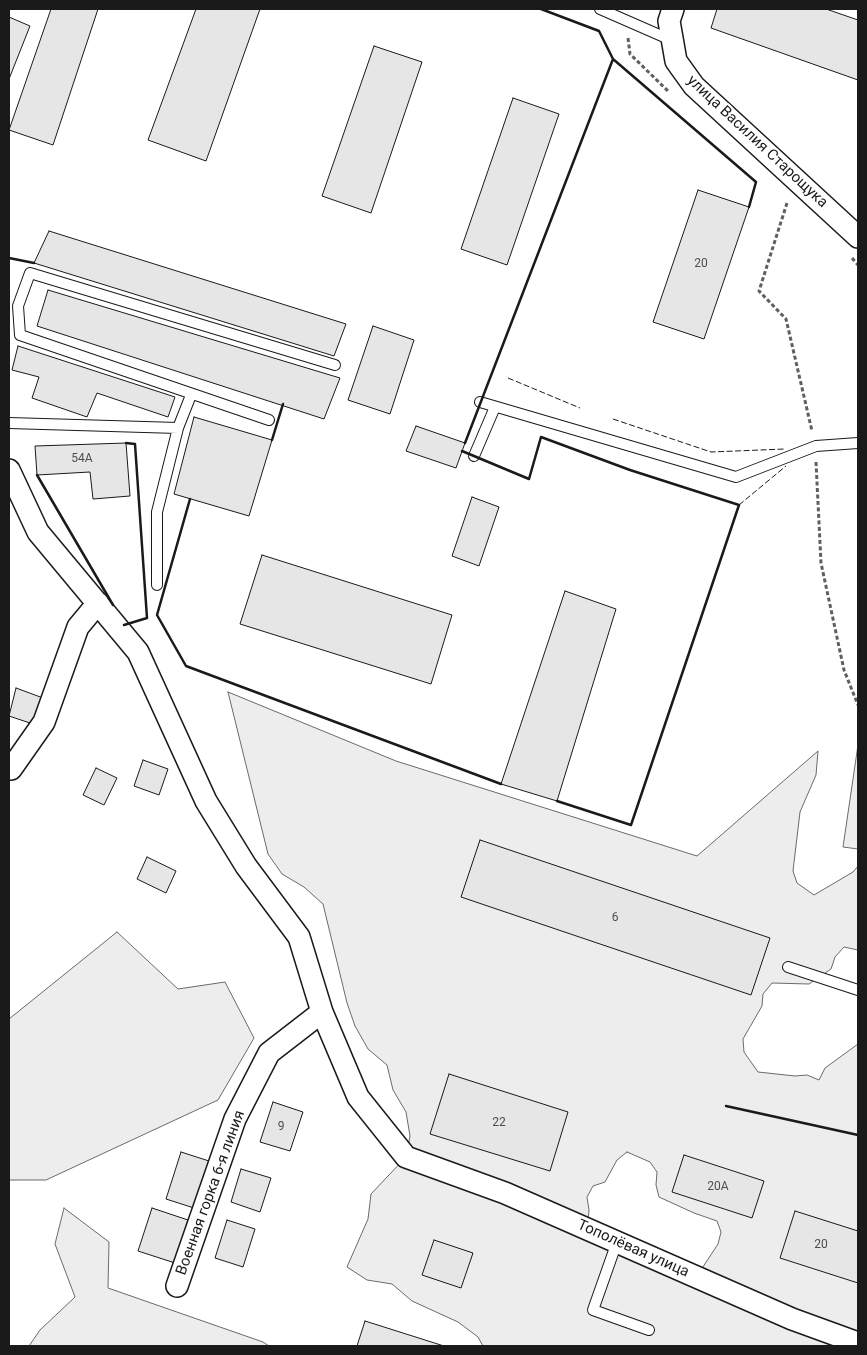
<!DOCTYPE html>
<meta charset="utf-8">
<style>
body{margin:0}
#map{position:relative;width:867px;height:1355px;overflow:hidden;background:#fff;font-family:Roboto,sans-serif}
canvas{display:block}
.frame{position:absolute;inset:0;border:10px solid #1a1a1a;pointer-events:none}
</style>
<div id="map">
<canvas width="867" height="1355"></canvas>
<div class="frame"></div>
</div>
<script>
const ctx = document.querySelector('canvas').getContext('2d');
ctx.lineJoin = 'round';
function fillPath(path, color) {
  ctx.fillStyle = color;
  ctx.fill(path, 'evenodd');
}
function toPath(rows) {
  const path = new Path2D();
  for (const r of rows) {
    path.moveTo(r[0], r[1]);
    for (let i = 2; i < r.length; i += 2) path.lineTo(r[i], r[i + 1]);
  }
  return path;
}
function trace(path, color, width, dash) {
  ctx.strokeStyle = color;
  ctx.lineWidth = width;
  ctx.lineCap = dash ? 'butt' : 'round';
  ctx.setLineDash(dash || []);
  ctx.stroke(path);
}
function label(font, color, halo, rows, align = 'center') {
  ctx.font = font + ' Roboto,sans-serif';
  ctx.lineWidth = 4;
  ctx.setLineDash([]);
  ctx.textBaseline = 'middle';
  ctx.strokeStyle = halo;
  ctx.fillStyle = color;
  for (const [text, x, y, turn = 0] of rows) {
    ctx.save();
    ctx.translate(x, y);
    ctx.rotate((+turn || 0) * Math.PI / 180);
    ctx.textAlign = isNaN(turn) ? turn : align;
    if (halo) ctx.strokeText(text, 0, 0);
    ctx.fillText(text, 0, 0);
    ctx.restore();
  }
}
const built = toPath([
 [228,692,396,761,697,856,818,751,816,775,800,812,793,871,797,883,814,895,853,872,858,866,858,950,844,947,835,957,831,969,809,984,772,983,763,994,762,1006,743,1039,744,1052,758,1072,795,1076,807,1075,819,1080,825,1068,858,1044,858,1346,483,1346,478,1337,458,1322,412,1301,392,1284,367,1280,347,1267,368,1219,371,1194,406,1157,410,1136,406,1112,393,1090,387,1065,368,1049,355,1026,347,1003,323,904,304,887,282,874,268,854,228,692],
 [627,1152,650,1162,657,1172,656,1185,659,1197,694,1213,717,1221,721,1232,718,1244,693,1282,587,1235,589,1210,587,1197,593,1186,605,1182,617,1160,627,1152],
 [858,745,858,849,843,847,858,745],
 [117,932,178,989,225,982,254,1038,218,1100,46,1180,9,1180,9,1019,117,932],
 [64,1208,109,1242,108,1288,263,1342,269,1346,29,1346,40,1330,75,1297,55,1244,64,1208]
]);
fillPath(built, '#ededed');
trace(built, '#6a6a6a', 1);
const building = toPath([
 [51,9,98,9,53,145,9,130,51,9],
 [196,9,260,9,206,161,148,140,196,9],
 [717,9,826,9,858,20,858,80,711,28,717,9],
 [9,17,30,26,9,79,9,17],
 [374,46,422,62,371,213,322,196,374,46],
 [513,98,559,114,507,265,461,249,513,98],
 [698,190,749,207,704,339,653,322,698,190],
 [49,231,346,324,334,356,34,263,49,231],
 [48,290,340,378,324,419,37,326,48,290],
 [373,326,414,340,390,414,348,400,373,326],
 [18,346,175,397,168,417,97,393,87,417,32,398,39,377,12,370,18,346],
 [194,417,272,440,249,516,174,494,194,417],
 [416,426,465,443,456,468,406,451,416,426],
 [126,443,130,496,93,499,90,472,37,475,35,446,126,443],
 [472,497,499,507,479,566,452,556,472,497],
 [262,555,452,615,431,684,240,624,262,555],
 [565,591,616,609,557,801,501,784,565,591],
 [16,688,43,698,33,724,9,716,16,688],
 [143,760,168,769,159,795,134,786,143,760],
 [96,768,117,778,104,805,83,795,96,768],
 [480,840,770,938,751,995,461,897,480,840],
 [147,857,176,871,166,893,137,879,147,857],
 [449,1074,568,1112,550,1171,430,1134,449,1074],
 [273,1102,303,1112,290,1151,260,1142,273,1102],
 [181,1152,209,1161,194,1208,166,1199,181,1152],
 [684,1155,764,1181,752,1218,672,1192,684,1155],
 [241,1169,271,1178,260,1212,231,1202,241,1169],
 [152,1208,188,1220,175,1263,138,1251,152,1208],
 [795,1211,858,1231,858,1283,780,1258,795,1211],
 [227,1220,255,1229,243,1267,215,1258,227,1220],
 [434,1240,473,1253,461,1288,422,1275,434,1240],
 [365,1321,444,1346,357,1346,365,1321]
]);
fillPath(building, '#e6e6e6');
trace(building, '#1a1a1a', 1);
const lane = toPath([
 [600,9,671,40],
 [480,402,736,477,816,446,858,443],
 [269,420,20,335,18,306,30,273,335,365],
 [9,423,178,428,191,395],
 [474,456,495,407],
 [157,585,157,512,178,428],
 [788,967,858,990],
 [617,1242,593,1310,649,1330]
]);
const street = toPath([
 [673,9,669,21,676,61,694,86,858,237],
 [9,470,38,532,138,652,206,801,246,866,299,937,322,1012,358,1097,406,1157,505,1193,792,1319,858,1343],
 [11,769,44,722,78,627,98,603],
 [177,1286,235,1119,269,1053,322,1012]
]);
trace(lane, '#1a1a1a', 12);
trace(street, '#1a1a1a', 24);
trace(toPath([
 [628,38,630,54,668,91],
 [787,203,759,291,786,319,812,431],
 [852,258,858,265],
 [816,462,821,563,844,670,858,705]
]), '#5f5f5f', 3, [4, 2.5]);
trace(lane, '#fff', 10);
trace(street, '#fff', 21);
trace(toPath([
 [508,378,580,408],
 [613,419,711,452,785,449],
 [739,505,786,466]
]), '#1a1a1a', 1, [6, 2.5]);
trace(toPath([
 [613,59,756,182,749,207],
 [9,258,34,263],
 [272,440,283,404],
 [465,443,613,59,599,31,541,9],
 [462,451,529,479,541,437,630,470,739,505,631,825,557,801],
 [37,475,113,605],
 [190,499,157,615,186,666,501,784],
 [124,625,147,618,135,444,126,443],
 [726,1106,858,1135]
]), '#1a1a1a', 2.5);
label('12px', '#4d4d4d', null, [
 ["20",701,264],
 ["54А",82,459],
 ["6",615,918],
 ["22",499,1123],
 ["9",281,1127],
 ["20А",718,1187],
 ["20",821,1245]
]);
label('15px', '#1a1a1a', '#fff', [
 ["улица Василия Старощука",757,142,43],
 ["Военная горка 6-я линия",211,1193,-70],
 ["Тополёвая улица",633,1249,24]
]);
</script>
